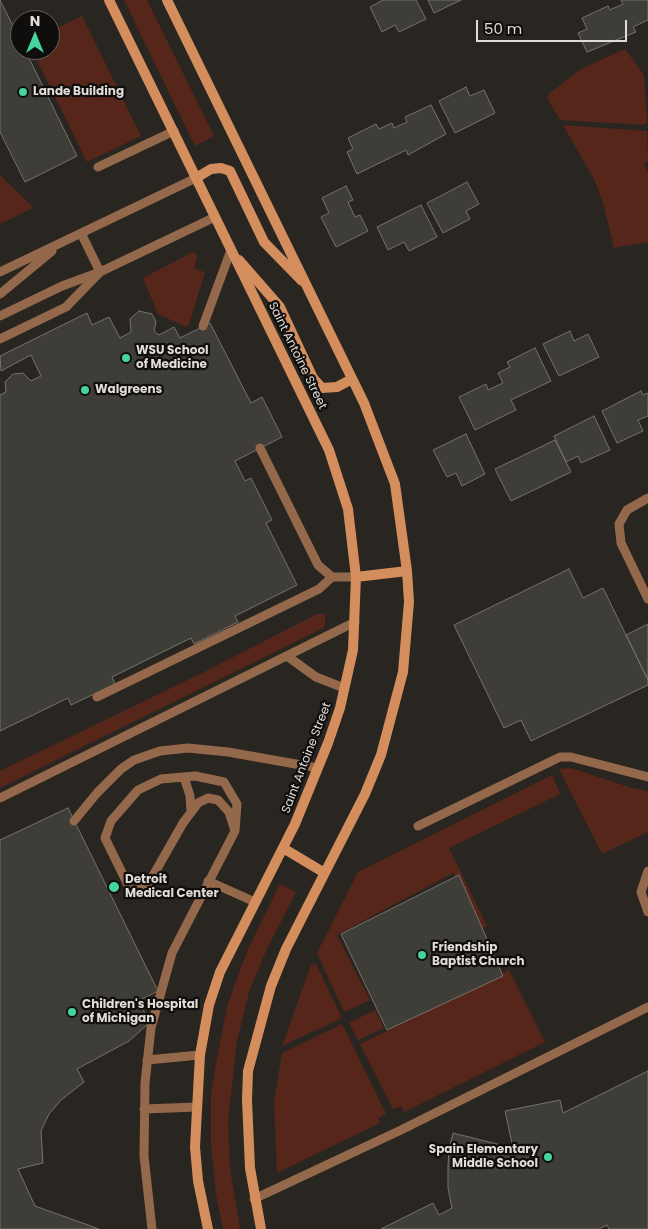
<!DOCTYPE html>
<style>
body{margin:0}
#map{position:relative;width:648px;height:1229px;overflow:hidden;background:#292520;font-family:Poppins,sans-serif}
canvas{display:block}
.north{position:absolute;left:10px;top:10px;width:50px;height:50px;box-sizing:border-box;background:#100e0c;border:1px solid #63605e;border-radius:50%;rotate:0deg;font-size:14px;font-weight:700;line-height:20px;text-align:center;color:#dfdcd9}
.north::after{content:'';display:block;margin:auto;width:18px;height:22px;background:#43d4a0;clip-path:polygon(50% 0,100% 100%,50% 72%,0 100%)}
.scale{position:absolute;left:476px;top:20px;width:151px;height:22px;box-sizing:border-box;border:2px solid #dfdcd9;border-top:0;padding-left:6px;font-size:15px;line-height:18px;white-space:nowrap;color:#dfdcd9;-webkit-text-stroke:4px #100e0c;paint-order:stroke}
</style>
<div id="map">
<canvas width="648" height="1229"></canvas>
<div class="north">N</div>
<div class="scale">50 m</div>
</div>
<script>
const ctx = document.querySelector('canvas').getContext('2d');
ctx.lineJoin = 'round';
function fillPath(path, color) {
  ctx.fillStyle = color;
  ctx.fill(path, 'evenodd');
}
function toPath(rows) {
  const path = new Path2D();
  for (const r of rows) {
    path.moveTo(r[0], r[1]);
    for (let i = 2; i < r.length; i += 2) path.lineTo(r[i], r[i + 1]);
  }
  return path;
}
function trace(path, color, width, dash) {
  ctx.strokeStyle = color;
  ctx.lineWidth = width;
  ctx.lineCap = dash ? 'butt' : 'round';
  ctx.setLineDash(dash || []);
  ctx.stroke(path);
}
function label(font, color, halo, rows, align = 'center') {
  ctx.font = font + ' Poppins,sans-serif';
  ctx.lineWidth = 4.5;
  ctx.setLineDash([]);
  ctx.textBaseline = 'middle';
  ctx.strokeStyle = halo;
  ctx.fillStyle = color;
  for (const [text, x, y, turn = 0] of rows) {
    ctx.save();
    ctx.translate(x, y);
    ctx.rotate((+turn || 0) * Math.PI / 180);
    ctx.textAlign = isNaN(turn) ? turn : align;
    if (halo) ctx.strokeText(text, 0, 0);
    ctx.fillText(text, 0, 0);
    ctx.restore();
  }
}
fillPath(toPath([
 [124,0,147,0,214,136,195,146],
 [82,16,141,136,87,162,32,50,50,50,51,31],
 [625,49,644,75,647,123,644,125,560,120,547,98,549,94,581,69],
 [563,125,647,131,648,161,644,165,648,173,648,242,614,248,602,199,594,179],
 [0,175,32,206,31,209,0,224],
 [193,252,197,256,194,269,205,272,189,325,186,327,158,314,143,278],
 [317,614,325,614,325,626,321,629,0,788,0,771,202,673],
 [571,768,632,788,648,791,648,832,602,854,559,769],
 [552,775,560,794,449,848,487,926,481,929,453,873,337,935,370,1000,344,1012,317,953,358,872],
 [280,884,296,892,266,951,249,992,237,1041,228,1121,230,1169,240,1229,223,1229,216,1195,211,1144,211,1096,215,1069,227,1007,237,978,249,947],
 [316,964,342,1018,282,1046,311,965],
 [509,970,545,1042,404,1112,401,1106,393,1109,360,1044],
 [375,1010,384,1028,358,1040,349,1023],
 [342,1024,386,1114,378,1118,380,1123,277,1173,274,1102,282,1053]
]), '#57261a');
const building = toPath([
 [0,0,20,40,20,50,25,50,77,156,25,182,0,132,0,0],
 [383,0,416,0,426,19,399,32,395,25,382,32,370,7,383,0],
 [428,0,461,0,434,13,428,0],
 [621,0,648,0,648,20,633,27,636,32,587,52,578,33,587,29,582,18,608,6,610,10,623,4,621,0],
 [466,87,470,96,484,90,495,113,455,133,439,101,466,87],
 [431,105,446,134,408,155,406,150,357,174,347,152,353,149,348,138,376,124,379,129,392,123,394,128,407,122,405,117,431,105],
 [467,182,479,204,466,211,470,219,443,233,427,203,467,182],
 [346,186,353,200,348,202,355,217,360,215,368,231,336,247,321,217,329,213,322,198,346,186],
 [421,205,437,237,409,251,404,242,388,250,377,227,421,205],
 [139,311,152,314,156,322,154,331,159,335,174,327,180,338,210,323,251,403,262,397,282,437,235,461,245,481,251,478,272,520,266,523,297,585,235,616,238,622,194,644,191,638,112,677,115,684,71,705,68,698,0,731,0,395,6,392,5,382,13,374,23,373,31,381,41,376,31,355,1,371,0,356,87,313,92,325,109,317,120,338,131,332,130,319,139,311],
 [570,331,574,341,588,334,599,357,559,376,543,344,570,331],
 [535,348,551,381,511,400,516,410,475,430,459,397,486,384,488,390,503,383,498,373,510,367,507,362,535,348],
 [641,391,643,395,648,393,648,416,638,420,643,431,617,443,602,411,641,391],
 [594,416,610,450,581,463,578,456,566,462,554,436,594,416],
 [466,434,485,474,462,486,456,473,447,477,433,450,466,434],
 [555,440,571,472,511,501,495,469,555,440],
 [569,569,583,598,603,588,648,680,648,685,531,741,521,720,504,728,454,625,569,569],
 [648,624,648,680,626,635,648,624],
 [68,808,158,991,138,1001,150,1022,129,1041,77,1069,84,1082,61,1100,49,1114,41,1131,43,1163,18,1169,35,1206,99,1229,0,1229,0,840,68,808],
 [459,875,503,976,387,1030,341,934,459,875],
 [648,1071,648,1229,609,1229,607,1225,599,1229,381,1229,433,1203,439,1215,452,1208,448,1188,448,1166,449,1149,453,1133,513,1148,505,1111,560,1100,563,1113,648,1071]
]);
fillPath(building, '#3f3d37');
trace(building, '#75736d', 1);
trace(toPath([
 [98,167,174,131],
 [0,272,196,178],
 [0,294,52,251],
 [0,316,62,286,100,272,81,233],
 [203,326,231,250],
 [0,339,66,307,100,272,215,217],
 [260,448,318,565,332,577,356,577],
 [648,498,627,510,619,524,621,543,648,599],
 [287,656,316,677,344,688],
 [97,697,319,589,332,577],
 [184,777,190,796,191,812],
 [0,798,355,622],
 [74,821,97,793,121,769,134,760,160,751,188,748,228,752,318,768],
 [418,826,560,757,571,757,648,777],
 [648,871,641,892,648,912],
 [208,881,255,902],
 [147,1060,200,1055],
 [144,1109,197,1107],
 [254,1199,401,1130,648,1007],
 [152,1229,144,1156,145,1083,151,1028,172,953,235,831,237,804,224,782,195,776,161,779,138,790,111,821,105,838,131,891,146,888,183,823,198,803,208,798,218,800,229,812,235,831]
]), '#94684b', 9);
trace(toPath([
 [109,0,329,450,348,509,356,577,353,650,340,708,328,743,295,824,220,972,209,1005,200,1055,195,1147,198,1181,208,1229],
 [167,0,364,403,395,484,407,571,409,602,403,672,381,755,365,794,286,949,271,986,248,1071,247,1100,250,1168,261,1229],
 [196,178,211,169,221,168,230,171,264,242,302,281],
 [239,260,280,307,313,378,322,388,337,387,352,379],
 [356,577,407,571],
 [283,848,323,872]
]), '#d48d5d', 10);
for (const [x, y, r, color] of [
 [23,92,5,"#43d4a0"],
 [126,358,5,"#43d4a0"],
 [85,390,5,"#43d4a0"],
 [114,887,6,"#43d4a0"],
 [422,955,5,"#43d4a0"],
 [72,1012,5,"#43d4a0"],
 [548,1157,5,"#43d4a0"]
]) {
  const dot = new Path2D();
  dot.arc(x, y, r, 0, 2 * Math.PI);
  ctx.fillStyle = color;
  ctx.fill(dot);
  trace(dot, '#100e0c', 2);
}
label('bold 12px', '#dfdcd9', '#100e0c', [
 ["Lande Building",33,92],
 ["WSU School",136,351],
 ["of Medicine",136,365],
 ["Walgreens",95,390],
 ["Detroit",125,880],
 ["Medical Center",125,894],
 ["Friendship",432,948],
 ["Baptist Church",432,962],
 ["Children's Hospital",82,1005],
 ["of Michigan",82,1019],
 ["Spain Elementary",538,1150,"right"],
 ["Middle School",538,1164,"right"]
], 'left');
label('12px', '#dfdcd9', '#100e0c', [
 ["Saint Antoine Street",297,356,64],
 ["Saint Antoine Street",307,758,-69]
]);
</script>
